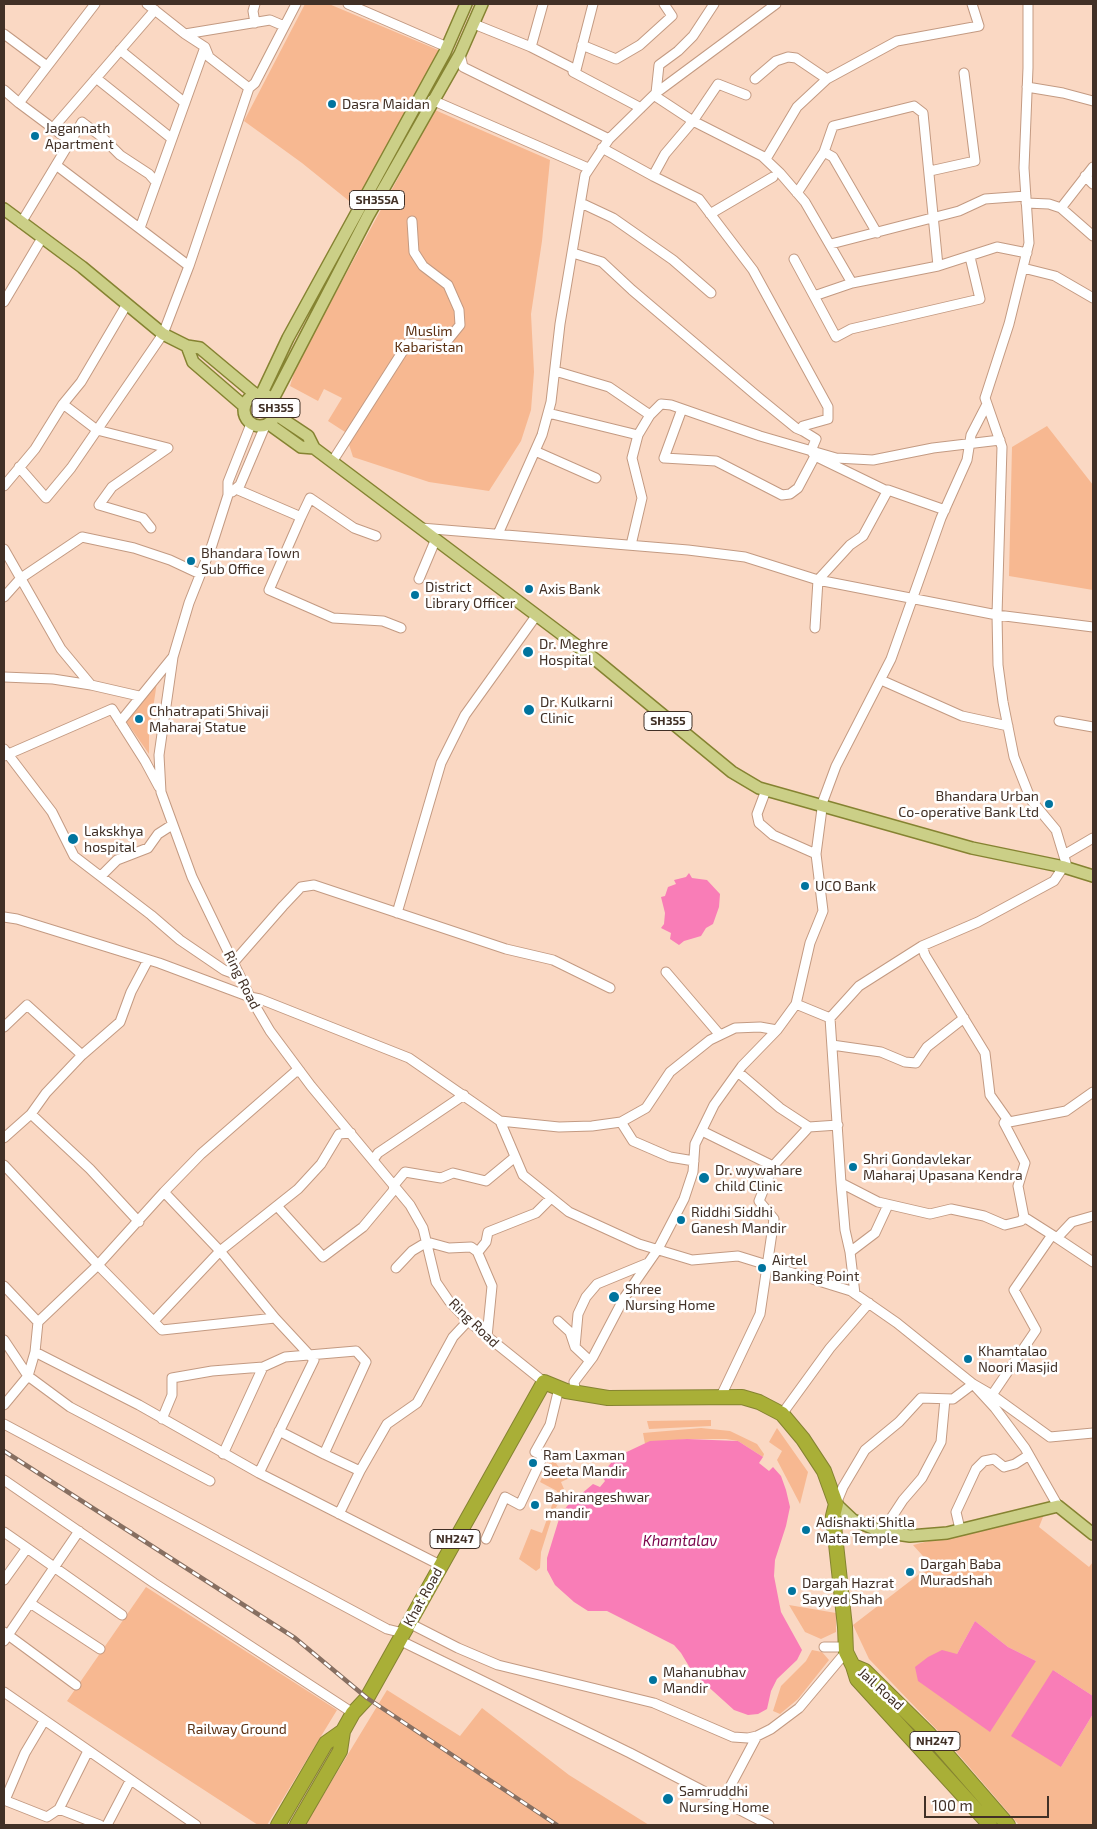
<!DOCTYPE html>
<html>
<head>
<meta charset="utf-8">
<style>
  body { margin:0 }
  #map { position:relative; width:1097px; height:1829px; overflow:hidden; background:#fad8c3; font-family:"Exo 2",sans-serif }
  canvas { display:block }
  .frame { position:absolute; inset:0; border:5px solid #413026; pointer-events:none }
  .scale { position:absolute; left:924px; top:1796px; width:125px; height:22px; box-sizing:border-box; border:2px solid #413026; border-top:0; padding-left:6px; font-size:15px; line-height:18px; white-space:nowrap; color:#413026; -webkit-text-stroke:4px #fff; paint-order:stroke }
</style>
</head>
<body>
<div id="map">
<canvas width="1097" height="1829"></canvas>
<div class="frame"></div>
<div class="scale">100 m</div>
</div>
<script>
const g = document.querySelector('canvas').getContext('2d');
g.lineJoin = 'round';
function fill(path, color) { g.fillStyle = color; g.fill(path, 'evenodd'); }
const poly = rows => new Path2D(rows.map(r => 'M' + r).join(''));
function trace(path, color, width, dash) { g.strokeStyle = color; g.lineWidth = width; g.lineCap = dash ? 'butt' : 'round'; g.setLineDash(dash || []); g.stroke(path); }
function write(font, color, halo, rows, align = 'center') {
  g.font = font + ' "Exo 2",sans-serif'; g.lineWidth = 5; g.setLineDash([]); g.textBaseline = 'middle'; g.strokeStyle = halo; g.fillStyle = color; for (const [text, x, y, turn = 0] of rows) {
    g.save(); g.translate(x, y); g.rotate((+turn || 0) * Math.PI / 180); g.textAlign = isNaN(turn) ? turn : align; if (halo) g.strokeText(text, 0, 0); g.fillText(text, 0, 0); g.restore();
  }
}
fill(poly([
  [305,4,329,4,443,52,354,205,302,163,244,121],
  [435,110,550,160,542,241,531,314,534,372,531,410,521,441,489,491,429,482,353,457,345,432,328,421,342,398,324,389,318,401,290,386,296,366],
  [1047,426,1093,485,1093,590,1009,576,1012,447],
  [157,682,149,735,149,754,126,721],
  [711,1420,711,1426,649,1429,647,1421],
  [701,1428,730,1431,757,1444,764,1454,763,1457,738,1441,726,1439,687,1439,645,1444,643,1433],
  [777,1428,808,1472,800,1504,777,1460,782,1451,769,1442],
  [550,1461,556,1463,561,1471,566,1468,568,1472,573,1470,576,1475,561,1482,564,1489,559,1493,562,1497,554,1511,541,1552,540,1568,536,1571,519,1559,531,1529,542,1533,557,1491,540,1482],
  [1045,1512,1039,1527,1089,1567,1093,1562,1093,1696,1053,1670,1061,1767,1093,1714,1093,1825,1019,1825,940,1733,869,1659,853,1625,931,1565,913,1545],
  [975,1621,1008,1647,1036,1661,957,1654],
  [146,1587,337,1710,267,1825,258,1825,67,1701],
  [789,1605,836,1613,836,1632,821,1639,805,1632],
  [812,1650,822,1652,829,1660,798,1699,780,1714,773,1711,781,1686,806,1661],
  [387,1690,460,1736,482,1708,569,1775,649,1825,305,1825]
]), '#f7b891');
fill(poly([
  [689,873,692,878,707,880,720,894,719,907,713,924,706,928,701,936,684,941,679,945,670,939,671,933,661,928,664,924,665,913,661,897,665,896,668,887,676,884,674,880,686,877],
  [687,1439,738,1441,763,1457,759,1463,769,1471,773,1467,781,1476,786,1490,790,1507,786,1526,775,1560,774,1576,781,1612,802,1650,797,1660,777,1679,771,1691,767,1709,758,1714,748,1715,734,1710,693,1673,681,1653,674,1645,607,1611,588,1611,574,1602,555,1585,547,1570,547,1558,559,1519,567,1506,593,1484,600,1487,605,1481,601,1475,616,1457,650,1441],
  [975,1621,1008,1647,1036,1661,990,1732,918,1681,915,1667,928,1657,942,1650,957,1654],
  [1053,1670,1093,1696,1093,1714,1061,1767,1011,1736]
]), '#f97db7');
const minor = poly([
  [147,4,185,34],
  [348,4,447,47],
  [714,4,693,36,678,51,659,65,656,93,776,4],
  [1028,4,1028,68,1024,168,1029,243,1009,324,985,398,1002,447,997,615,1093,627],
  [255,23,253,11,255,4],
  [474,24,531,47,576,70,593,4],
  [4,34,47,66],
  [582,45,616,59,640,45,672,16,664,4],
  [531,47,543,4],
  [120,50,185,103],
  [460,54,463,67,609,139],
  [576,70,573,72,641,108],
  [96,78,171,138],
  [755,79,776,61,788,57,796,58,827,79],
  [1027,87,1063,93,1093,101],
  [249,88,255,83,296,4],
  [4,90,19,103],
  [746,95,718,84,693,121,762,156,780,173,805,202,852,283,938,266,997,247,1027,253],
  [432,100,588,168],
  [53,128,155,10],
  [70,141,19,103,95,4],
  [602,148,653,176],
  [824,152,833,157,877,233],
  [766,159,797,107,827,79,897,41,979,26,972,4],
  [56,165,189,266],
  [930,171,975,161,964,73],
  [1085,176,1093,184],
  [797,193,824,152,833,126,914,106,923,113,938,266],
  [581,203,613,218,673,260,711,293],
  [1026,203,1049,204,1061,208,1093,236],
  [1061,208,1093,167],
  [710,214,773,177],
  [21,223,82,122,103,138,120,155,149,174,156,182],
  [140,228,205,47,185,34,270,20,284,26],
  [831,244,959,211,985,199,1026,196],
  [573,253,602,262,632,290,758,397,796,428,803,431],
  [794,259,814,296],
  [1023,268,1055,276,1093,298],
  [852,283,814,296,836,337,851,329,980,299,970,257],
  [4,302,42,238],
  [555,371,609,387,650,415],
  [63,404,97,430,168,448,112,487,99,505,143,518,151,528],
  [682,409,664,458,716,461,782,495,790,494,798,488,815,456],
  [548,413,638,435],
  [251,424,228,482,228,495,212,545,189,603,173,657,159,755,161,792,192,877,250,997,270,1031,311,1086,410,1205,423,1228,436,1282,449,1301,468,1321,544,1382],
  [535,451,596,478],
  [332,462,408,343,443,346,460,325,459,310,448,285,423,266,414,252,412,221],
  [19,467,46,498,71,468,163,334,189,266,249,88,209,57,205,47],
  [4,486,35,449,63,404,81,382,127,304],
  [236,489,301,517,269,590,333,618,383,621,401,628],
  [232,492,240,485,265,426],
  [301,517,310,498,354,528,376,536],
  [421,528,688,550,745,557,818,580,997,615,998,665,1003,702,1014,757,1031,800,1056,830,1066,863,1054,881,978,922,922,946,859,986,830,1018,796,1004],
  [498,534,542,435,551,402,560,324,585,175,609,139,656,93,655,96,693,121,665,154,653,176,699,199,753,270,828,407,828,419,803,426,803,431,816,439,811,451,815,456,885,490,888,490],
  [631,545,642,498,632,458,638,435,650,415,661,404,671,405,760,436,836,458,873,460,933,448,1000,440],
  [4,549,61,649,91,685,53,679,4,677],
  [419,579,435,541],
  [4,597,21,578,82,537,134,548,170,560,200,574],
  [815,628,818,580,850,545,863,536,888,490,945,510],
  [881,680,962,716,1008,726],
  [91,685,139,696],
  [1059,721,1093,727],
  [120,722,172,658],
  [4,749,52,812,74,856,151,915,180,940,224,970,240,976],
  [4,756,112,709,145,761,159,787],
  [766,790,757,814,759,823,773,835,816,854],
  [1064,855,1093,838],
  [101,876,117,860,148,848,158,834,172,825],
  [397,913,441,763,465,715,536,616],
  [4,917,17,919,159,963,250,997,260,999,409,1058,500,1121,523,1175,569,1212,639,1244,692,1260,738,1256,851,1291,897,1323,973,1384,992,1395,1050,1437,1093,1433],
  [922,946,925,955,985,1053,990,1095,1007,1119,1004,1123],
  [233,963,283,906,301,887,314,885,506,949,553,960,610,988],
  [666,972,720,1035],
  [830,1018,841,1183,878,1202,930,1214,951,1209,984,1216,1005,1225,1021,1221,1024,1217],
  [4,1027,27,1005,82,1055,120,1022,131,992,148,960],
  [832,1045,881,1052,905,1062,916,1063,927,1047,964,1018],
  [738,1072,780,1108,809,1127,838,1125],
  [1093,1092,1066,1111,1004,1123,1025,1163,1018,1186,1024,1217,1057,1238,1072,1222,1093,1216],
  [31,1114,90,1169,139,1222],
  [500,1121,559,1127,592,1126,621,1122,646,1108,670,1072,710,1040,735,1028,760,1027,777,1030],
  [621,1122,633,1141,670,1157,694,1161],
  [702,1131,773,1166,809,1127],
  [4,1138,31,1114,46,1093,82,1055],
  [373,1160,378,1153,464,1095],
  [4,1165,98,1265,38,1322,35,1352,28,1376,4,1405],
  [841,1183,845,1230,850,1252,875,1233,888,1205],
  [164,1192,220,1251,275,1318,162,1330,98,1265,164,1192],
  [164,1192,201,1154,295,1072,300,1071],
  [277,1206,323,1257,363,1227,393,1191,394,1185,405,1172,441,1178,453,1173,486,1181,515,1157],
  [1057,1238,1093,1262],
  [477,1251,492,1286,487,1337],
  [850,1252,855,1294],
  [396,1268,412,1251,427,1242,449,1248,471,1247,478,1252,486,1242,488,1232,536,1213,551,1198],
  [4,1286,38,1322],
  [154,1321,220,1251,298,1189,321,1164,339,1134,351,1133],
  [558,1321,570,1332,575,1347,578,1314,586,1297,597,1284,648,1263],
  [4,1340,28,1376,70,1407,210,1481],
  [575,1347,590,1361],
  [35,1352,139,1405,259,1473,440,1565],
  [576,1393,574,1382,593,1357,624,1298,658,1249,684,1199,693,1172,695,1144,714,1105,742,1066,777,1030,796,1004,810,943,823,911,816,854,823,801,836,766,891,659,941,518,967,460,971,435,987,404],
  [992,1395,1036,1330,1014,1290,1052,1235],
  [721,1396,760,1314,774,1219,759,1201,773,1166],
  [782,1414,830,1348,869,1303],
  [162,1419,172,1395,172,1378,212,1371,263,1367,285,1357,356,1351,366,1362,324,1454,360,1471,339,1514],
  [4,1424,387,1629,403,1633],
  [279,1431,324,1454],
  [223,1454,263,1367],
  [360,1471,387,1424,417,1403,453,1337,468,1321],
  [259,1473,314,1360,275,1318],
  [4,1480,154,1583,353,1713],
  [836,1504,843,1487,865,1450,899,1422,921,1398,953,1399,973,1384,995,1408,1025,1448,1058,1506],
  [960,1529,956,1512,976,1469,984,1461,994,1459,1004,1467,1015,1464,1029,1455],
  [4,1532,27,1548,4,1580],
  [882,1532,903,1500,922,1478,941,1442,945,1399],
  [486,1539,505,1497,520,1505,543,1456,535,1452,550,1425,559,1388],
  [27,1548,122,1615],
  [30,1603,100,1649],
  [409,1623,458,1648,498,1665,654,1703,733,1737,748,1738,757,1736,771,1729,799,1708,846,1652],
  [4,1632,76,1685],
  [399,1640,630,1753,769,1825],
  [4,1641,79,1531],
  [824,1647,846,1647],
  [4,1692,196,1825],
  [4,1800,47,1817,59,1809,100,1825],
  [5,1800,25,1753,44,1721],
  [722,1802,757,1736],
  [59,1809,88,1751],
  [107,1825,130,1781]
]);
const major = poly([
  [4,209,82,267,163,334,187,346,200,348,255,394],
  [187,346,193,362,244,406],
  [262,393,288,338,445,52,466,4],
  '244 410a16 16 0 1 1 32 0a16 16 0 1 1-32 0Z',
  [273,399,368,216,460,54,482,4],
  [275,414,308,436,314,448,596,660,732,772,759,788,972,848,1064,867,1093,876],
  [269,424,301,447,314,448],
  [836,1504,853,1520,882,1532,910,1536,947,1533,1058,1506,1093,1534]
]);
const highway = poly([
  [853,1666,865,1671,929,1734,1008,1825],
  [278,1825,326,1743,343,1731],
  [297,1825,340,1751,343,1731,353,1713,367,1698,544,1382,566,1391,608,1398,742,1397,759,1402,782,1414,803,1439,824,1471,836,1504,833,1516,845,1627,846,1652,853,1666,857,1679,990,1825]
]);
trace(minor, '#c39a82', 11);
trace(major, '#858331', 14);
trace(highway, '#858331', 16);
trace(minor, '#fff', 9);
trace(major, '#cbcf87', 11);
trace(highway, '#a9af37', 14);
const rail = poly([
  [4,1451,295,1638,367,1698,557,1825]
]);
trace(rail, '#876f61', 4.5);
trace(rail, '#fff', 2.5, [8]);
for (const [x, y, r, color] of [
  [332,104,5,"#00749e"],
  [35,136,5,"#00749e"],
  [191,561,5,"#00749e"],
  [529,589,5,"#00749e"],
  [415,595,5,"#00749e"],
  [528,652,6,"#00749e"],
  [529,710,6,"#00749e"],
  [139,719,5,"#00749e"],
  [1049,804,5,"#00749e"],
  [73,839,6,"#00749e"],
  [805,886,5,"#00749e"],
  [853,1167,5,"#00749e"],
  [704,1178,6,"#00749e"],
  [681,1220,5,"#00749e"],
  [762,1268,5,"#00749e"],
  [614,1297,6,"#00749e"],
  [968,1359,5,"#00749e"],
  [533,1463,5,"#00749e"],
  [535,1505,5,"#00749e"],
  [806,1530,5,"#00749e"],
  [910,1572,5,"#00749e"],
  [792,1591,5,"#00749e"],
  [653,1680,5,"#00749e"],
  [668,1799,6,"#00749e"]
]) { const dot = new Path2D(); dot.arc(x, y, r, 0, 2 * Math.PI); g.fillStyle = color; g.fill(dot); trace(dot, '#fff', 2); }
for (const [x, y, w] of [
  [377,200,55],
  [276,408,48],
  [668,721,48],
  [455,1539,50],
  [935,1741,50]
]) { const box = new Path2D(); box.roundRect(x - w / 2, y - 9.5, w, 19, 4); g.fillStyle = '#fff'; g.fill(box); trace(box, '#413026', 1); }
write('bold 12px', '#413026', null, [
  ["SH355A",377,200],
  ["SH355",276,408],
  ["SH355",668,721],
  ["NH247",455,1539],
  ["NH247",935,1741]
]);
write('14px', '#413026', '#fff', [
  ["Dasra Maidan",342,104],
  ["Jagannath",45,128],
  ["Apartment",45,144],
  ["Bhandara Town",201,553],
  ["Sub Office",201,569],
  ["District",425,587],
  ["Library Officer",425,603],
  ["Axis Bank",539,589],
  ["Dr. Meghre",539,644],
  ["Hospital",539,660],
  ["Dr. Kulkarni",540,702],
  ["Clinic",540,718],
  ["Chhatrapati Shivaji",149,711],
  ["Maharaj Statue",149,727],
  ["Bhandara Urban",1039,796,"right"],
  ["Co-operative Bank Ltd",1039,812,"right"],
  ["Lakskhya",84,831],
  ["hospital",84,847],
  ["UCO Bank",815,886],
  ["Shri Gondavlekar",863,1159],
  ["Maharaj Upasana Kendra",863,1175],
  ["Dr. wywahare",715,1170],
  ["child Clinic",715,1186],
  ["Riddhi Siddhi",691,1212],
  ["Ganesh Mandir",691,1228],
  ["Airtel",772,1260],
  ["Banking Point",772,1276],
  ["Shree",625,1289],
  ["Nursing Home",625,1305],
  ["Khamtalao",978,1351],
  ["Noori Masjid",978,1367],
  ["Ram Laxman",543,1455],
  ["Seeta Mandir",543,1471],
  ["Bahirangeshwar",545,1497],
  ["mandir",545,1513],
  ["Adishakti Shitla",816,1522],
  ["Mata Temple",816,1538],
  ["Dargah Baba",920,1564],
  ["Muradshah",920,1580],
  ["Dargah Hazrat",802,1583],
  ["Sayyed Shah",802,1599],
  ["Mahanubhav",663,1672],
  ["Mandir",663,1688],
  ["Samruddhi",679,1791],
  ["Nursing Home",679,1807]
], 'left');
write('14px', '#5c3011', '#fff', [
  ["Muslim",429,331],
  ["Kabaristan",429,347],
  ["Railway Ground",237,1729]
]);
write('14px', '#413026', '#fff', [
  ["Ring Road",242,980,63],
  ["Ring Road",474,1323,44],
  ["Khat Road",423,1597,-61],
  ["Jail Road",881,1689,42]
]);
write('italic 15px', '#7b064b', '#fff', [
  ["Khamtalav",680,1541]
]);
</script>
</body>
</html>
